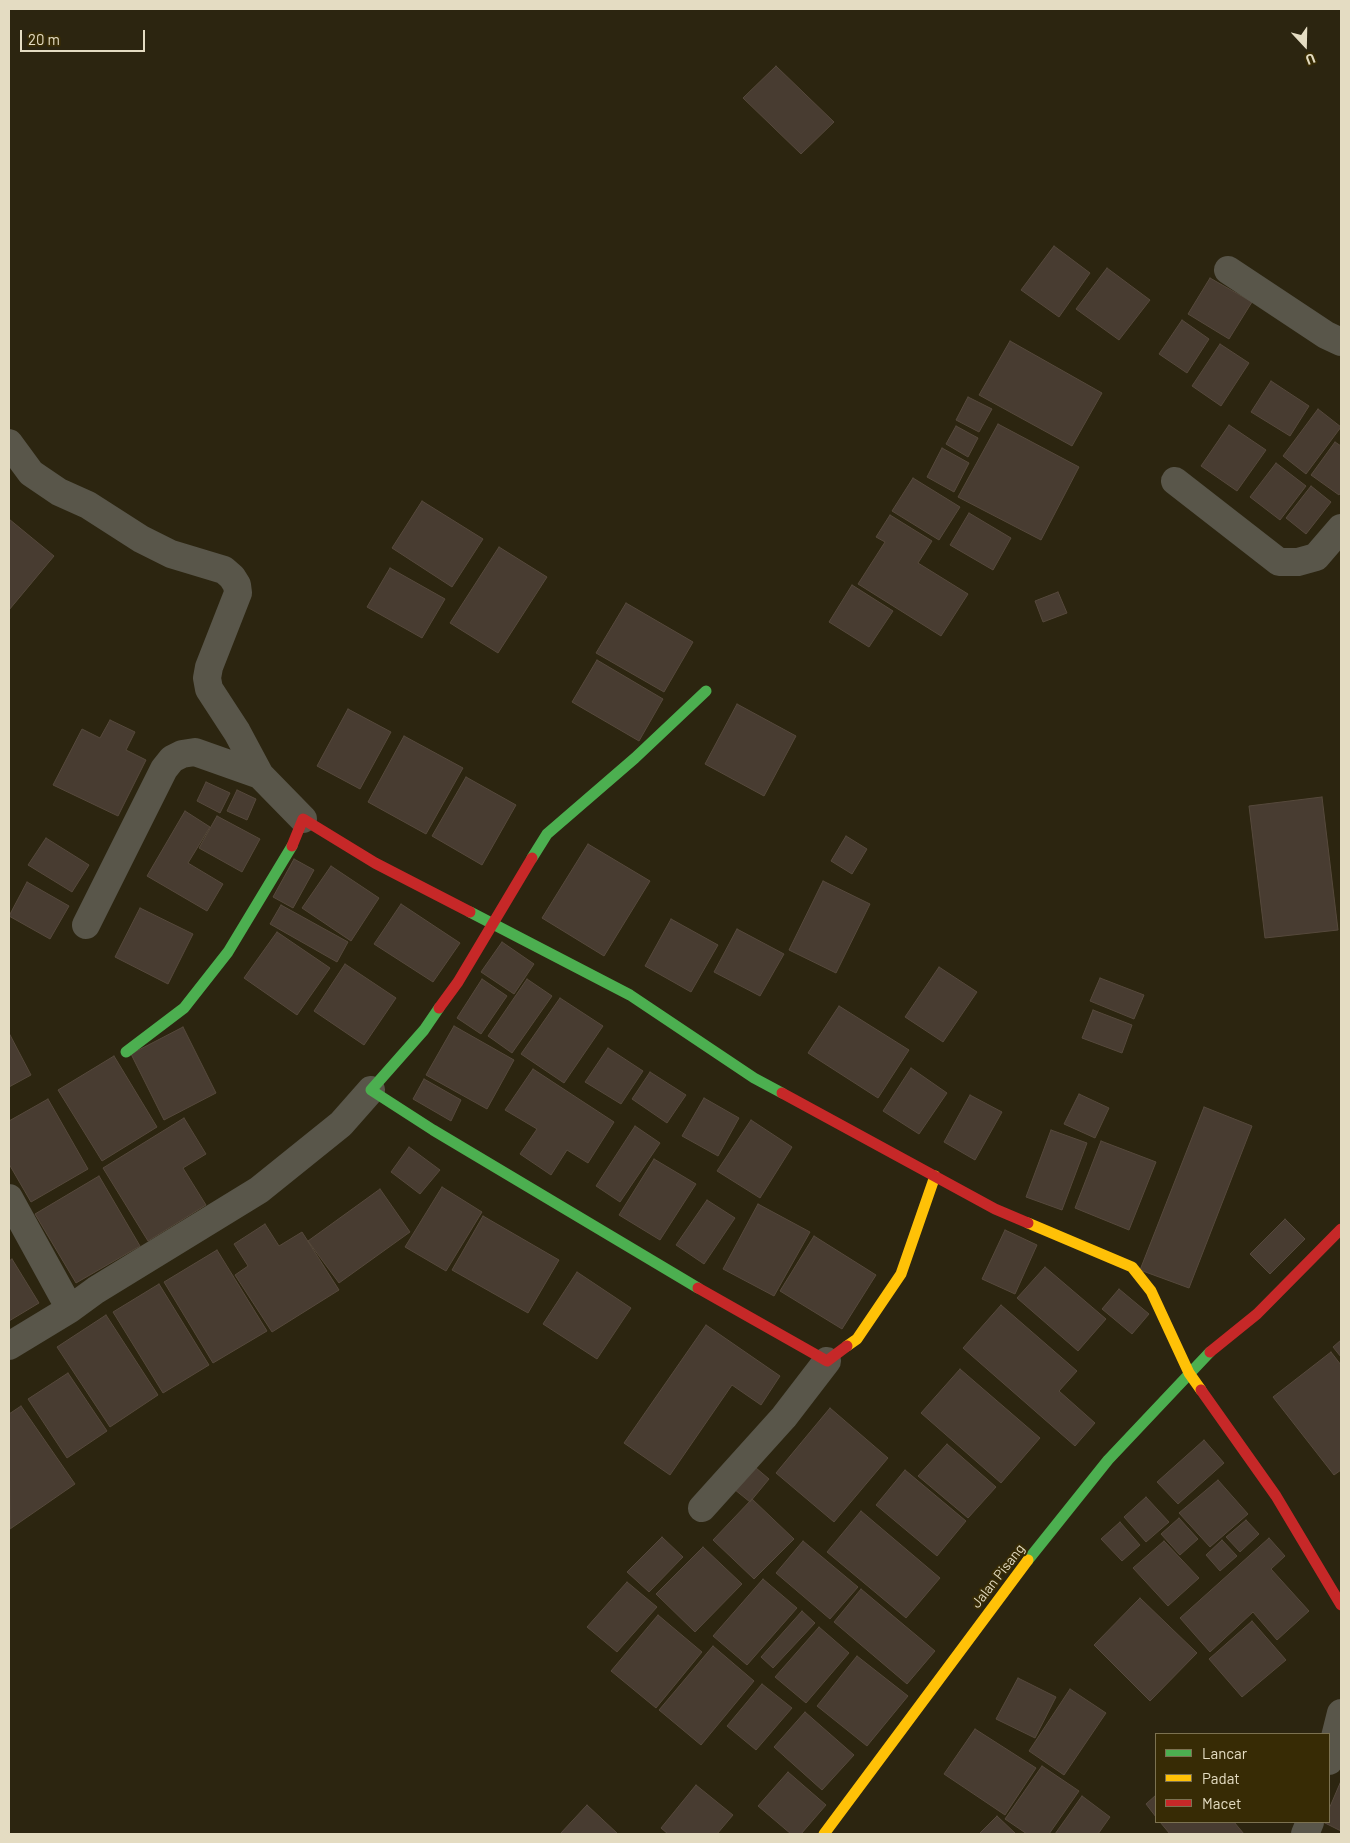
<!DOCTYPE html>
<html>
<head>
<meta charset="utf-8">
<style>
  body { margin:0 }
  #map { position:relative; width:1350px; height:1843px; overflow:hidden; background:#2c2510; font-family:Barlow,sans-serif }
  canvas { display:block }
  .frame { position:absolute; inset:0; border:10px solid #e4dcc2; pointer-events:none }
  .legend { position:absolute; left:1155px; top:1733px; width:175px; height:90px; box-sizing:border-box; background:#372b05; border:1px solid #7c7251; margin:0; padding:6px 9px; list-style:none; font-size:15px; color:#e4dcc2 }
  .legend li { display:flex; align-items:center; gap:10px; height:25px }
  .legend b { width:25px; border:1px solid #7c7251 }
  .north { position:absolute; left:1280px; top:20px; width:50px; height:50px; -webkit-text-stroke:4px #372b05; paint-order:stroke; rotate:159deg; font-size:14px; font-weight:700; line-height:20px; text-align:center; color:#e4dcc2 }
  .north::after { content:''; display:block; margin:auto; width:18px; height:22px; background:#e4dcc2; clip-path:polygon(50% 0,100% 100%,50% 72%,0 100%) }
  .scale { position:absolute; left:20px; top:30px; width:125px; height:22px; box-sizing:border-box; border:2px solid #e4dcc2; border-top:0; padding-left:6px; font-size:15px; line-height:18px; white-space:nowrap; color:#e4dcc2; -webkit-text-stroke:4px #372b05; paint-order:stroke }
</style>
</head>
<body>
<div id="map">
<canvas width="1350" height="1843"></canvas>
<div class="frame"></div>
<ul class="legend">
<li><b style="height:6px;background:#4caf50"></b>Lancar</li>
<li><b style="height:6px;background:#ffc107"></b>Padat</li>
<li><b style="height:6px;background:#c62828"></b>Macet</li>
</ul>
<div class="north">U</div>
<div class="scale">20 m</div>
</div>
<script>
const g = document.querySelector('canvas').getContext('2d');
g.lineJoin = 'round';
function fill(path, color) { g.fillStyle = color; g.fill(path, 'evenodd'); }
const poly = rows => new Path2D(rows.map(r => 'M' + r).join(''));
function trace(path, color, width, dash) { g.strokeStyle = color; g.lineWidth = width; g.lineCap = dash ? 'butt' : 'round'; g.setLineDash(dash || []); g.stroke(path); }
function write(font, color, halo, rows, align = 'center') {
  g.font = font + ' Barlow,sans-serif'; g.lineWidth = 4; g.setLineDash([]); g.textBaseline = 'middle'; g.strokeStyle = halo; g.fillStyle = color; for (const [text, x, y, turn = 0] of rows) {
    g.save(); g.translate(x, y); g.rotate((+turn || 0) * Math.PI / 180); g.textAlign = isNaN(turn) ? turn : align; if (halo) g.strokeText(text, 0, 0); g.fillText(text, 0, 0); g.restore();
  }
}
const building = poly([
  [776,66,834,122,801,154,743,98,776,66],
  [1054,246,1090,273,1059,317,1021,290,1054,246],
  [1107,268,1150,300,1119,340,1076,309,1107,268],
  [1210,278,1252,302,1229,339,1188,314,1210,278],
  [1182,320,1209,339,1187,373,1159,354,1182,320],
  [1010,341,1102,393,1072,446,979,395,1010,341],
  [1220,344,1249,363,1221,406,1192,386,1220,344],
  [1271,381,1309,406,1290,436,1251,412,1271,381],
  [968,397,992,409,979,432,956,420,968,397],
  [1318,409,1341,427,1306,474,1283,456,1318,409],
  [998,424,1079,467,1041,540,958,497,998,424],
  [1229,425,1266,450,1237,491,1201,466,1229,425],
  [956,426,978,438,968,457,946,444,956,426],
  [1335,442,1341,446,1341,492,1339,495,1311,475,1335,442],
  [942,448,969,463,954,492,927,477,942,448],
  [1276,463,1306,486,1280,520,1250,497,1276,463],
  [913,478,960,507,939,540,892,511,913,478],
  [1311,486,1331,502,1306,534,1286,518,1311,486],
  [422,501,483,539,452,587,392,548,422,501],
  [969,513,1011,538,993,570,950,545,969,513],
  [890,515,932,541,918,563,968,594,941,636,858,584,885,542,876,537,890,515],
  [9,519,54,556,9,610,9,519],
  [499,547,547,577,498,653,450,623,499,547],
  [390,568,445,599,422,638,367,607,390,568],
  [852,585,893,611,869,647,829,622,852,585],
  [1058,592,1067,613,1043,622,1035,601,1058,592],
  [626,603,693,642,664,692,596,653,626,603],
  [597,660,663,699,639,741,572,702,597,660],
  [737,704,796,736,764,796,705,764,737,704],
  [348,709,391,732,360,789,317,766,348,709],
  [110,720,135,732,126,750,146,760,118,816,53,785,82,729,100,738,110,720],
  [404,736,463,768,426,834,368,802,404,736],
  [466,777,516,805,482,865,432,836,466,777],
  [206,782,230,793,220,813,197,801,206,782],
  [237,790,256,799,247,820,227,811,237,790],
  [1322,797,1338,930,1265,938,1249,806,1322,797],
  [185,811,210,827,188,863,223,884,207,911,147,876,185,811],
  [217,816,260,839,242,872,199,848,217,816],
  [846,836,867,849,852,874,831,861,846,836],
  [46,838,89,865,72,892,28,865,46,838],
  [588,844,650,881,604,956,542,918,588,844],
  [294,859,314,870,293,908,273,897,294,859],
  [331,866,379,898,351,941,302,908,331,866],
  [823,881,870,904,836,973,789,950,823,881],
  [27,882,69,906,50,939,9,916,27,882],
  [401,904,460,943,433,982,374,944,401,904],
  [281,905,348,942,337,962,270,924,281,905],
  [140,908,193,934,168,984,115,957,140,908],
  [671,919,718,945,691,992,645,966,671,919],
  [737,929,784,954,760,996,714,972,737,929],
  [277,932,330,968,297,1015,244,978,277,932],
  [502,942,534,964,514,994,481,972,502,942],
  [345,964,396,998,364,1045,314,1011,345,964],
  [939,967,977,992,943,1042,905,1017,939,967],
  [1100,978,1144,995,1134,1019,1090,1001,1100,978],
  [482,979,507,996,481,1034,457,1018,482,979],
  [527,979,552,996,512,1053,488,1036,527,979],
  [560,998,603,1026,564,1083,521,1054,560,998],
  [839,1006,909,1050,878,1098,808,1053,839,1006],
  [1093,1010,1132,1025,1122,1053,1082,1038,1093,1010],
  [454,1026,514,1060,487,1109,426,1075,454,1026],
  [183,1027,216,1093,164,1120,131,1054,183,1027],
  [9,1033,31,1075,9,1087,9,1033],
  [608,1048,643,1071,621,1104,585,1082,608,1048],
  [114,1056,157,1127,102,1161,58,1090,114,1056],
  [911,1068,947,1093,919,1134,883,1111,911,1068],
  [533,1069,614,1122,588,1163,567,1150,551,1175,520,1154,537,1129,505,1110,533,1069],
  [650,1072,686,1095,667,1123,632,1099,650,1072],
  [424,1079,461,1100,451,1121,413,1099,424,1079],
  [1079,1094,1109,1108,1095,1138,1064,1124,1079,1094],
  [970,1095,1002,1112,975,1160,944,1142,970,1095],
  [704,1098,739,1118,718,1156,682,1136,704,1098],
  [48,1099,88,1169,31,1202,9,1164,9,1121,48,1099],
  [1204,1107,1252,1126,1189,1288,1140,1270,1204,1107],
  [184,1118,206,1154,183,1168,206,1205,148,1241,103,1168,184,1118],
  [751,1120,792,1147,760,1198,717,1171,751,1120],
  [635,1126,660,1143,620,1202,596,1186,635,1126],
  [1051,1130,1087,1143,1062,1210,1026,1197,1051,1130],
  [1101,1141,1156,1162,1129,1230,1075,1208,1101,1141],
  [409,1147,440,1170,420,1194,391,1172,409,1147],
  [654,1159,696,1184,660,1240,619,1215,654,1159],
  [99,1176,140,1246,76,1283,35,1214,99,1176],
  [442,1187,482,1212,446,1271,405,1247,442,1187],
  [380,1189,410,1232,339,1283,308,1241,380,1189],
  [707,1200,735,1218,704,1264,676,1245,707,1200],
  [758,1204,810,1232,774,1296,723,1269,758,1204],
  [483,1216,559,1260,528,1313,452,1270,483,1216],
  [1285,1219,1305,1239,1270,1274,1250,1254,1285,1219],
  [265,1224,279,1246,302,1232,339,1290,272,1332,235,1275,248,1266,234,1244,265,1224],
  [1005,1230,1037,1245,1015,1294,982,1279,1005,1230],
  [814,1236,876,1275,842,1329,780,1291,814,1236],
  [217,1250,267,1331,213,1363,164,1282,217,1250],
  [12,1259,39,1303,9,1321,9,1261,12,1259],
  [1045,1267,1106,1319,1078,1351,1017,1298,1045,1267],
  [577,1272,631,1308,597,1359,543,1324,577,1272],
  [159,1284,209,1365,163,1393,113,1312,159,1284],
  [1119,1289,1149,1314,1132,1334,1102,1309,1119,1289],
  [1001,1305,1077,1371,1059,1391,1095,1423,1075,1446,963,1348,1001,1305],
  [106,1315,158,1395,110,1427,57,1347,106,1315],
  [706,1325,780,1376,761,1405,732,1385,670,1475,624,1443,706,1325],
  [1341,1340,1341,1357,1333,1347,1341,1340],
  [1331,1352,1341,1365,1341,1470,1334,1475,1273,1397,1331,1352],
  [960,1369,1040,1438,1001,1483,921,1413,960,1369],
  [68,1373,107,1431,67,1458,28,1399,68,1373],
  [21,1406,75,1484,10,1529,9,1414,21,1406],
  [830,1408,888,1458,834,1522,776,1473,830,1408],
  [1204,1440,1224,1463,1178,1504,1157,1482,1204,1440],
  [947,1444,996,1487,968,1518,918,1476,947,1444],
  [749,1462,769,1479,750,1502,729,1485,749,1462],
  [905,1470,966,1521,937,1556,876,1505,905,1470],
  [1218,1480,1248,1514,1210,1547,1179,1513,1218,1480],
  [1146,1497,1169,1522,1146,1542,1124,1517,1146,1497],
  [752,1499,794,1539,754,1579,713,1540,752,1499],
  [861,1511,940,1578,906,1618,827,1552,861,1511],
  [1179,1518,1198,1539,1180,1555,1161,1534,1179,1518],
  [1246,1520,1259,1534,1240,1552,1226,1537,1246,1520],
  [1120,1522,1140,1545,1122,1561,1101,1539,1120,1522],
  [662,1537,683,1557,649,1592,627,1572,662,1537],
  [1269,1538,1285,1556,1271,1569,1309,1611,1277,1640,1253,1612,1210,1652,1180,1618,1269,1538],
  [1222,1540,1237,1556,1220,1571,1206,1555,1222,1540],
  [803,1541,858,1587,830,1619,776,1573,803,1541],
  [1164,1541,1199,1578,1168,1606,1133,1568,1164,1541],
  [703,1547,742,1584,695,1632,656,1594,703,1547],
  [763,1579,797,1608,747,1665,713,1636,763,1579],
  [627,1582,657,1607,617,1652,587,1627,627,1582],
  [861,1589,935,1651,907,1684,834,1622,861,1589],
  [1140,1598,1197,1653,1150,1701,1094,1645,1140,1598],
  [802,1611,815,1623,773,1668,761,1657,802,1611],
  [658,1615,702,1652,656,1708,611,1671,658,1615],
  [1252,1621,1286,1660,1242,1697,1209,1659,1252,1621],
  [819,1627,849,1653,806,1703,775,1677,819,1627],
  [713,1646,754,1681,701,1745,659,1710,713,1646],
  [857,1656,908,1696,867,1746,817,1706,857,1656],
  [1018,1678,1056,1697,1035,1738,996,1719,1018,1678],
  [762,1684,792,1708,756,1750,727,1726,762,1684],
  [1070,1689,1106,1713,1064,1775,1029,1751,1070,1689],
  [805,1712,854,1755,822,1790,774,1747,805,1712],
  [975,1729,1036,1768,1005,1815,944,1774,975,1729],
  [1042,1766,1079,1791,1049,1834,1027,1834,1005,1819,1042,1766],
  [788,1772,826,1805,801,1834,791,1834,758,1806,788,1772],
  [1341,1781,1341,1831,1323,1822,1329,1822,1329,1809,1341,1781],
  [696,1785,733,1815,717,1834,668,1834,661,1828,696,1785],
  [1156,1795,1156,1817,1146,1804,1156,1795],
  [1082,1796,1110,1817,1098,1834,1055,1834,1082,1796],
  [587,1805,618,1834,560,1834,587,1805],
  [997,1816,1016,1834,979,1834,997,1816],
  [1160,1822,1234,1822,1244,1834,1170,1834,1160,1822]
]);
fill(building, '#483c31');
trace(building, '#56493c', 1);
trace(poly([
  [1228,270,1326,335,1341,342],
  [9,443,31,473,59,492,88,505,141,539,171,554,224,570,232,577,237,585,238,593,209,667,207,678,209,689,237,732,260,775,303,819],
  [1175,481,1279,562,1298,562,1316,557,1341,528],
  [86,925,164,769,172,759,182,754,195,752,260,775],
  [9,1198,70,1309,96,1290,259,1190,341,1124,371,1090],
  [9,1346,70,1309],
  [702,1508,784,1417,827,1361],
  [1329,1761,1341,1713],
  [1305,1834,1310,1822]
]), '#59564a', 28);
trace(poly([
  [532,858,547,834,635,758,706,691],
  [470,912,630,995,754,1078,782,1093],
  [439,1008,424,1030,371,1090,433,1130,698,1288],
  [126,1052,184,1008,228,952,292,846],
  [1028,1560,1108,1460,1210,1352]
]), '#4caf50', 11);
trace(poly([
  [1028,1223,1132,1267,1151,1291,1189,1373,1201,1390],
  [847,1346,857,1339,901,1274,935,1176],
  [824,1834,1028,1560]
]), '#ffc107', 11);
trace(poly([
  [292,846,303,819,375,863,470,912],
  [439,1008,458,982,532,858],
  [782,1093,995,1209,1028,1223],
  [698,1288,827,1361,847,1346],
  [1210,1352,1257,1314,1341,1229],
  [1201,1390,1276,1496,1341,1605]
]), '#c62828', 11);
write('14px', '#e4dcc2', '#372b05', [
  ["Jalan Pisang",998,1576,-52]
]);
</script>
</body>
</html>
